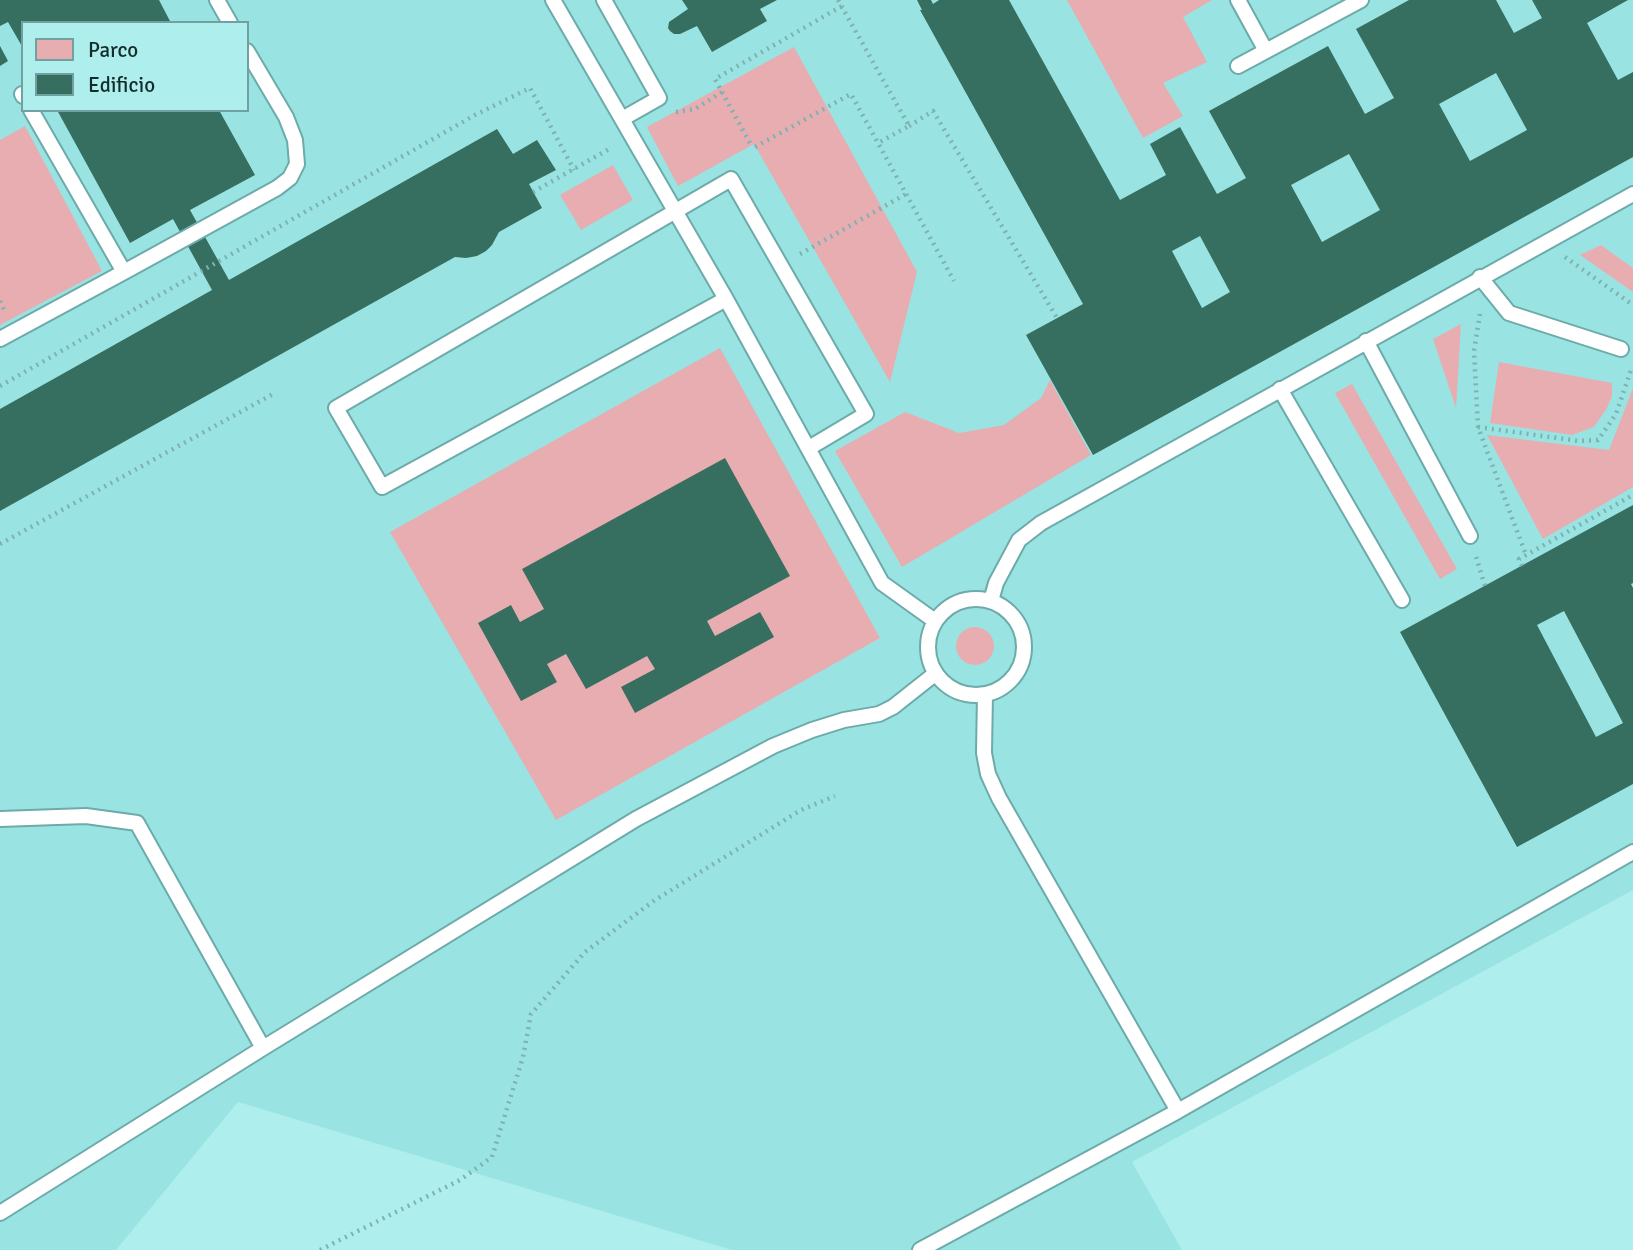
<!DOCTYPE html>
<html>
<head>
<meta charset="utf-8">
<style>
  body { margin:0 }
  #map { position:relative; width:1633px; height:1250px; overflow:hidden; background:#aeefed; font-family:Signika,sans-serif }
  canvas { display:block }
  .legend { position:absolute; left:21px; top:21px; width:228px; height:91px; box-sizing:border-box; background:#aeefed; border:2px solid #70a1a0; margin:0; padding:9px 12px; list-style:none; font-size:21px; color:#132d2d }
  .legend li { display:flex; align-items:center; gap:14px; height:35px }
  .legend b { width:35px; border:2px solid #70a1a0 }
</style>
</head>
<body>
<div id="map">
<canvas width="1633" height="1250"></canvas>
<ul class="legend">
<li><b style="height:19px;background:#e7adb1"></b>Parco</li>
<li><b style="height:19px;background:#366e5f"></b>Edificio</li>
</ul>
</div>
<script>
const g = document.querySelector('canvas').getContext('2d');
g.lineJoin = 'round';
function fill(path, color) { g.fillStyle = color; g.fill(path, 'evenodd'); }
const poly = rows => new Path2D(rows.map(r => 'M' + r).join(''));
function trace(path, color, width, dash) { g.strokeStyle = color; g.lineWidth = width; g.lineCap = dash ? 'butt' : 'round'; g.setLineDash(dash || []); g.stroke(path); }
fill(poly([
  [0,0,1633,0,1633,890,1132,1162,1182,1250,732,1250,238,1102,116,1250,0,1250],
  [23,23,247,23,247,110,23,110]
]), '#99e4e2');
fill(poly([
  [1067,0,1212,0,1183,17,1207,62,1163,83,1183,116,1143,138],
  [794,47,917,272,890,382,754,144,678,186,647,127],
  [25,126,102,271,0,325,0,140],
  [613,165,633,200,581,230,560,195],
  [1601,245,1633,268,1633,292,1580,255],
  [1461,324,1456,408,1433,339],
  [720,348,880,638,556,820,390,532],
  [1499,362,1612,383,1612,396,1607,408,1594,427,1572,435,1490,423],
  [1050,380,1091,455,902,567,835,451,905,412,959,433,1004,425,1041,398],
  [1352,384,1457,569,1440,579,1335,393],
  [1633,388,1633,487,1543,539,1487,435,1609,450],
  '956 646a19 19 0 1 1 38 0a19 19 0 1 1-38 0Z'
]), '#e7adb1');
fill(poly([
  [0,0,159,0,171,23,23,23,23,48,8,22,0,26],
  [682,0,777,0,760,9,767,21,712,52,697,26,680,34,674,34,670,31,668,28,669,22,688,9],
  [917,0,931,0,933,4,939,0,1009,0,1120,200,1166,175,1150,144,1180,127,1217,194,1246,178,1209,111,1328,46,1365,114,1394,98,1356,29,1409,0,1496,0,1514,33,1542,18,1532,0,1628,0,1587,23,1618,80,1633,72,1633,157,1093,455,1026,335,1083,304,920,10,922,10],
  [1496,73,1527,130,1470,161,1439,104],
  [1349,154,1380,210,1322,242,1291,185],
  [1200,236,1230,292,1202,308,1172,251],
  [0,46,8,61,0,66],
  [57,110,219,110,255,175,190,210,229,280,497,129,513,154,537,140,556,170,529,184,542,208,499,232,492,245,486,251,477,256,466,258,455,257,0,511,0,409,212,290,173,219,130,243],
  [725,458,790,576,707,621,715,636,760,612,774,637,635,713,621,687,655,669,647,656,586,689,566,654,547,664,557,682,521,701,478,623,511,605,520,622,544,609,522,569],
  [1633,505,1633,583,1631,584,1633,588,1633,784,1517,847,1400,632],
  [1564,611,1623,723,1596,737,1537,625]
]), '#366e5f');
const lane = poly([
  [217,0,230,23],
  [553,0,726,299,882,583,935,621],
  [604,0,659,98,622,119],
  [1238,0,1266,51],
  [1238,66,1361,0],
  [22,94,23,96],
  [31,110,124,272,277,188,290,178,297,164,295,140,286,117,247,51],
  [1480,277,1509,313,1621,349],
  [726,299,382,487,336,408,731,179,866,414,809,448],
  [0,339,124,272],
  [1366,341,1470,536],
  [1280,389,1402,600],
  '928 647a48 48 0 1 1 96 0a48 48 0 1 1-96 0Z',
  [991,601,996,583,1019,540,1041,523,1633,194],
  [985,694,984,753,988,774,999,798,1178,1111],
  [0,819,86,816,137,823,263,1048],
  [0,1213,263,1048,636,819,773,746,812,730,844,720,879,714,893,707,936,673],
  [920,1250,1178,1111,1633,852]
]);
trace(lane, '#6caba9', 18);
trace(poly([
  [838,0,909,126,878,143],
  [722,92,751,145],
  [676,112,695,109,722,92,715,79,842,6],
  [909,126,933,111,1057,318],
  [755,147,851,94,954,281],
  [533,192,611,148],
  [800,254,906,194],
  [1565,257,1633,305],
  [0,301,5,312],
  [1480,314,1474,351,1478,427,1526,555],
  [0,386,475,115,530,88,574,170],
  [1478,427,1579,441,1598,440,1616,414,1632,367],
  [0,544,275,393],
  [1476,557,1485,586],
  [1522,566,1519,559,1633,495],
  [320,1250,460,1180,492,1157,523,1057,531,1014,585,952,655,900,801,810,835,796]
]), '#7db2b1', 4.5, [2, 5]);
trace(lane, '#fff', 14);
</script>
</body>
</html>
